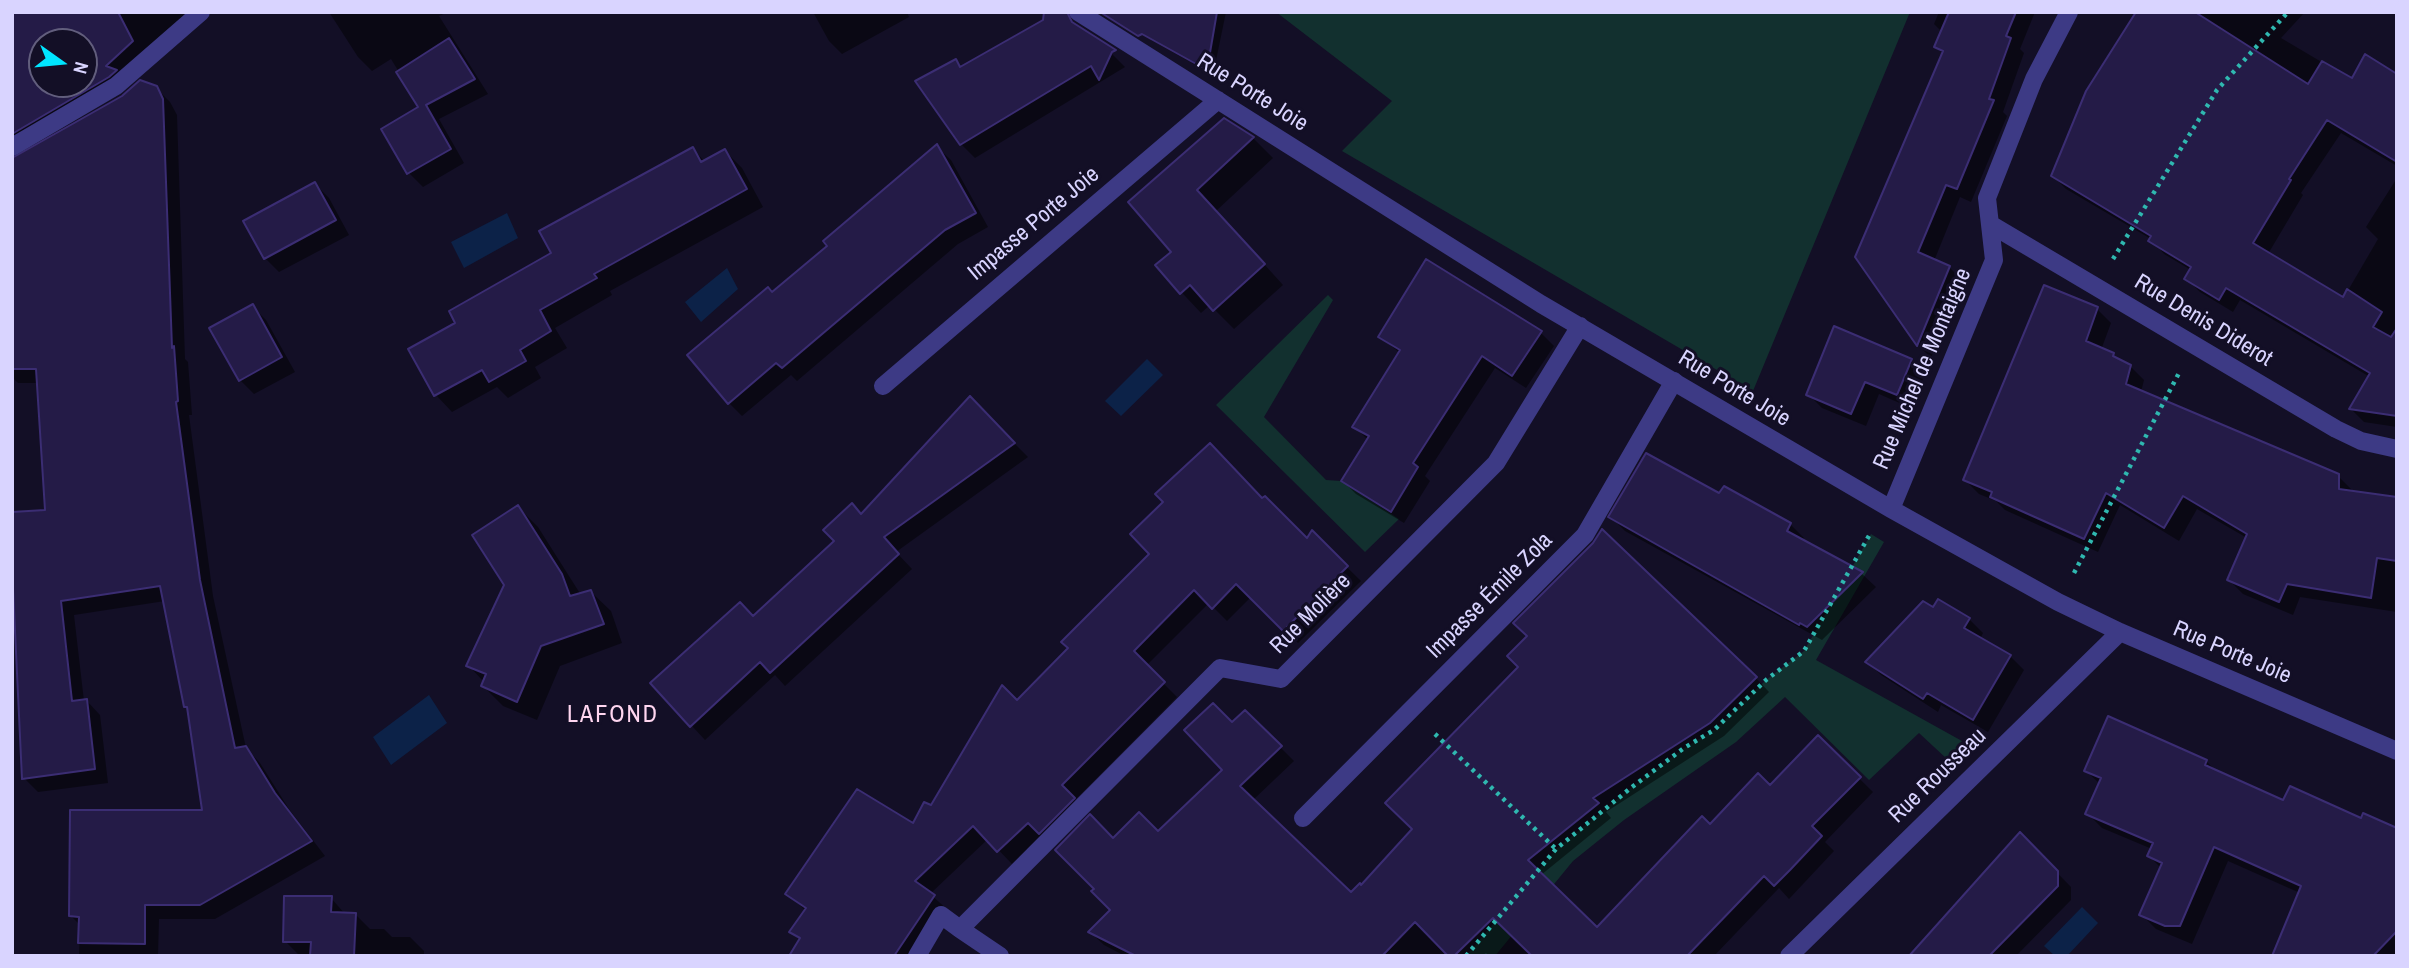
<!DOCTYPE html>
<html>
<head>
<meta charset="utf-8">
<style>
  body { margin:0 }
  #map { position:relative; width:2409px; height:968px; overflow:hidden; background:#130f26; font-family:"Archivo Narrow",sans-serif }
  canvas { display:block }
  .frame { position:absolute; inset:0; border:14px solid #d9d4ff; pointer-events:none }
  .north { position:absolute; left:28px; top:28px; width:70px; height:70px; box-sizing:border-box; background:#130f26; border:2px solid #625e7d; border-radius:50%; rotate:105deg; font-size:19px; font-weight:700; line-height:28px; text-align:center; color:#d9d4ff }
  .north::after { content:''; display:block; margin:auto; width:24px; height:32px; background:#00e5ff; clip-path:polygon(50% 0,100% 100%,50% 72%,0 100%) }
</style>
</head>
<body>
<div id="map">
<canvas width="2409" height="968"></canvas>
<div class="frame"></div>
<div class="north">N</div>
</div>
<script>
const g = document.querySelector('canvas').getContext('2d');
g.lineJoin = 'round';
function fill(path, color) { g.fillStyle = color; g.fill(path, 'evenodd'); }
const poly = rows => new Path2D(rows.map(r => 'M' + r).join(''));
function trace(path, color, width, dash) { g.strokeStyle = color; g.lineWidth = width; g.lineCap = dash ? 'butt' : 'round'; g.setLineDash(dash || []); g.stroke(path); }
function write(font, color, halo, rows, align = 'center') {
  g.font = font + ' "Archivo Narrow",sans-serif'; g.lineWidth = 6; g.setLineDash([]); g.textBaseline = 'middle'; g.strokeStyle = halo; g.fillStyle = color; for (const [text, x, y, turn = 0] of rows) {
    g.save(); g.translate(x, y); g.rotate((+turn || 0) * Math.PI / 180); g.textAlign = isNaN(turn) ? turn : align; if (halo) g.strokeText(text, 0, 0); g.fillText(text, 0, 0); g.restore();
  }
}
fill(poly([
  [1276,12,1910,12,1753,391,1342,151,1392,101],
  [1328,295,1333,300,1264,417,1326,480,1341,481,1399,519,1365,552,1216,405],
  [1871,534,1884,542,1816,660,1962,741,1954,752,1947,759,1919,733,1869,780,1785,697,1736,742,1624,820,1573,861,1495,956,1466,956,1556,849,1632,787,1684,748,1714,730,1766,680,1804,651]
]), '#12302f');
fill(poly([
  [507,213,518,238,464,268,451,242],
  [727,268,738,289,701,322,685,302],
  [1147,359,1163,375,1121,416,1105,401],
  [429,695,447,723,391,765,373,737],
  [2082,907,2098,923,2067,956,2055,956,2044,946]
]), '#0c2248');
fill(poly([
  [15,12,187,12,152,50,20,151,15,161,156,88,170,102,177,115,185,359,188,362,192,415,189,415,213,596,246,748,260,763,289,809,325,856,215,919,159,919,158,956,79,956,80,925,71,916,204,812,189,710,185,706,165,601,74,615,84,701,86,700,100,715,108,783,38,792,24,778,47,511,39,383,18,383,12,377,12,16],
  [42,42,84,42,84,84,42,84],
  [329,12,448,12,439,16,488,94,439,119,464,163,423,187,409,173,421,108,391,59,372,71,358,57],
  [813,12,907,12,909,17,842,54,829,41],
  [1167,12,1226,12,1213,75,1151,40,1145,34],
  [1939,12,2035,12,2020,49,2024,53,2003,112,2007,116,1971,202,1960,197,1934,261,1949,267,1963,281,1931,358,1918,345,1857,257,1943,54,1936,47,1942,32,1934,24],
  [2138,12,2305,12,2281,38,2352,80,2397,76,2397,166,2341,133,2301,193,2303,195,2268,254,2343,299,2378,239,2366,227,2397,178,2397,427,2364,422,2351,409,2370,377,2240,300,2233,312,2200,292,2186,278,2191,270,2164,254,2151,239,2066,189,2053,176],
  [1053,17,1112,54,1125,67,975,158,961,144,955,61,962,68],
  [1224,120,1253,138,1273,158,1216,211,1283,285,1234,329,1210,305,1201,313,1157,266,1174,252,1130,203],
  [937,147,951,160,988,227,958,244,797,381,791,375,742,416,729,403,830,247],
  [693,149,705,162,725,151,742,168,763,207,610,291,612,295,555,328,567,348,535,367,541,378,508,398,497,387,452,412,436,395,458,323],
  [315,184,329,198,349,235,279,272,265,258],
  [252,306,266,320,295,372,254,394,240,380],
  [2097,309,2111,323,2101,350,2130,366,2144,380,2141,392,2338,476,2352,490,2352,493,2397,501,2397,612,2300,597,2293,615,2243,594,2229,580,2247,538,2197,509,2179,541,2120,505,2098,552,2005,510,1996,501,1979,494,1965,480],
  [1541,333,1554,346,1526,388,1495,368,1425,476,1430,481,1404,523,1356,494,1343,481,1368,440,1355,427,1400,353,1380,337],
  [1911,360,1925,374,1911,408,1879,394,1866,426,1822,408,1808,394],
  [970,399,1028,457,896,552,912,569,785,686,775,675,705,740,653,684,754,618,862,516],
  [1720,495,1790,524,1804,538,1802,541,1862,574,1876,587,1822,640,1625,531,1611,517],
  [1263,500,1307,540,1312,533,1361,581,1298,643,1251,597,1227,621,1209,603,1146,666,1177,697,1075,800,1087,813,1043,836,1012,864,988,839,930,894,948,910,917,956,791,956,800,940,792,932,806,911,788,894,913,825,931,808,1017,702],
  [518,507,538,527,581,595,591,592,611,611,622,643,560,666,537,720,503,706,483,686,484,682,468,665,506,585],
  [1969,619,1983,633,1980,639,2010,656,2024,670,1988,732,1941,705,1938,712,1881,675,1868,662],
  [1756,678,1769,692,1724,736,1606,812,1611,818,1541,875,1597,929,1710,826,1770,787,1818,738,1873,792,1825,842,1834,851,1789,899,1779,888,1714,956,1489,956,1486,953,1482,956,1451,956,1449,954,1447,956,1125,956,1104,945,1090,932,1112,910,1113,840,1158,834,1225,770,1232,725,1245,712,1294,761,1253,800,1351,894],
  [2206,761,2217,772,2284,802,2397,830,2397,956,2274,956,2300,893,2228,861,2192,944,2156,929,2141,914,2161,868,2149,856,2152,849,2102,828,2087,813,2100,784,2086,771],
  [2020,835,2071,887,2071,900,2016,956,1911,956],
  [331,898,345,914,355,914,370,929,384,929,392,937,410,937,424,951,424,956,299,955,285,941]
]), '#0007');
const building = poly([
  [12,12,118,12,133,41,106,66,117,70,109,77,12,134,12,12],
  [42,42,84,42,84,84,42,84,42,42],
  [1044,12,1067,12,1072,22,1116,50,1112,52,1099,80,1091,66,960,145,915,81,956,59,960,67,1043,20,1044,12],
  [1100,12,1217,12,1207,70,1142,34,1138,36,1100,12],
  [1949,12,2016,12,2006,36,2011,38,1989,99,1994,100,1957,189,1946,185,1918,252,1950,266,1917,346,1855,257,1943,51,1934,47,1949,12],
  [2136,12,2195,12,2308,84,2322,61,2352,78,2365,54,2397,74,2397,162,2327,120,2289,179,2291,180,2253,243,2343,297,2347,289,2382,312,2373,327,2391,337,2397,328,2397,416,2349,409,2370,373,2226,288,2219,300,2184,279,2191,267,2148,241,2151,236,2051,176,2086,91,2136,12],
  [449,38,475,79,426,105,451,149,407,174,381,129,418,107,396,72,449,38],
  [140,80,157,86,163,99,172,348,174,346,178,401,176,402,200,580,235,748,246,746,275,793,312,841,200,905,145,905,145,944,78,943,79,917,69,916,70,810,202,810,187,707,184,707,160,586,61,601,72,701,87,699,95,769,22,779,12,567,12,512,45,510,36,369,12,369,12,158,122,96,140,80],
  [1224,118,1254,137,1197,190,1265,264,1213,311,1190,285,1180,294,1155,265,1171,252,1128,202,1224,118],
  [937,144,976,213,945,230,782,368,776,363,728,404,687,355,768,287,772,292,827,246,823,241,937,144],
  [693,147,701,162,725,149,747,189,594,274,597,278,540,310,551,331,520,350,526,361,489,382,482,370,434,396,408,349,455,323,449,311,551,253,539,231,693,147],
  [315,182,336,220,264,259,243,221,315,182],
  [1426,259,1542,331,1512,376,1482,356,1413,463,1418,467,1391,512,1341,481,1369,436,1352,427,1400,350,1378,337,1426,259],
  [2044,285,2098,307,2086,341,2114,353,2113,356,2131,365,2126,384,2339,474,2339,489,2397,497,2397,561,2377,558,2371,598,2287,584,2279,602,2227,580,2247,534,2183,496,2164,528,2106,493,2084,539,1990,497,1992,492,1963,480,2044,285],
  [253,304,282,357,239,381,209,328,253,304],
  [1834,326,1912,359,1897,395,1865,382,1851,414,1806,395,1834,326],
  [970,396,1015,443,884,537,899,554,770,673,760,662,690,727,650,683,740,602,753,616,834,541,823,530,852,503,861,514,970,396],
  [1210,443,1262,498,1265,496,1307,538,1312,530,1348,566,1283,631,1236,584,1212,609,1194,590,1134,651,1165,682,1062,785,1075,798,1039,834,1028,823,997,852,973,826,915,881,935,895,894,956,789,956,800,938,789,932,806,908,785,894,857,789,913,823,924,802,931,805,1002,685,1017,700,1068,648,1061,642,1149,554,1130,534,1163,502,1155,494,1210,443],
  [1646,453,1719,493,1724,486,1791,523,1787,531,1863,572,1807,627,1800,623,1799,625,1608,517,1646,453],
  [518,505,562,574,570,596,591,590,604,624,541,646,517,702,481,686,486,674,466,666,504,585,472,535,518,505],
  [1602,529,1757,677,1710,723,1593,798,1599,803,1528,860,1597,927,1702,816,1710,824,1758,773,1770,785,1818,735,1861,777,1812,826,1822,836,1790,870,1774,886,1764,876,1687,956,1532,956,1493,918,1454,956,1448,956,1415,922,1382,956,1136,956,1088,932,1110,910,1091,891,1094,889,1055,850,1090,814,1113,838,1139,812,1158,831,1222,770,1184,730,1213,703,1232,722,1245,710,1282,746,1240,786,1351,892,1360,883,1361,885,1412,829,1385,803,1518,667,1507,656,1527,636,1513,623,1593,543,1602,529],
  [1938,599,1970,618,1964,628,2011,655,1973,720,1927,693,1923,699,1865,662,1923,601,1933,607,1938,599],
  [2108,716,2207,760,2205,765,2283,800,2290,786,2361,818,2363,813,2397,828,2397,931,2373,956,2272,956,2301,886,2214,847,2180,926,2165,926,2139,915,2162,863,2147,856,2153,843,2085,814,2101,778,2084,771,2108,716],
  [2020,832,2058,871,2058,886,1989,956,1909,956,2020,832],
  [284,896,332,896,331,912,356,913,354,956,310,956,311,942,283,942,284,896]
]);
fill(building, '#241b47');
trace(building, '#3b2d73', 2);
trace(poly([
  [2113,259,2217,90,2288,12],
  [2074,573,2179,373],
  [1435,734,1556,849],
  [1466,956,1556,849,1632,787,1684,748,1714,730,1766,680,1804,651,1870,534]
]), '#2fb8b0', 4.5, [3.5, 5]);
trace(poly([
  [1303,818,1585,535,1674,381]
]), '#3d3a85', 18);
trace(poly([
  [1078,12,1541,304,1891,509,2058,602,2120,632,2397,751],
  [12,147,116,86,201,12],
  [1990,224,2336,429,2361,441,2397,449],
  [883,386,1218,100],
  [1891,509,1994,260,1987,198,2034,79,2069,12],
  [960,929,1000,956],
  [917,956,941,915,960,929,1220,668,1281,679,1496,463,1580,326],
  [1789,956,2120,632]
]), '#3d3a85', 18);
write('23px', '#d9d4ff', '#130f26', [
  ["Rue Porte Joie",1252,93,32],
  ["Impasse Porte Joie",1034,224,-40],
  ["Rue Denis Diderot",2203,321,31],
  ["Rue Michel de Montaigne",1923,369,-67],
  ["Rue Porte Joie",1734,389,31],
  ["Impasse Émile Zola",1490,596,-45],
  ["Rue Molière",1311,614,-45],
  ["Rue Porte Joie",2232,653,23],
  ["Rue Rousseau",1938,776,-44]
]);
g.letterSpacing = '2px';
write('24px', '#ffd6f0', '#130f26', [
  ["LAFOND",613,716]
]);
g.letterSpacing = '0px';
</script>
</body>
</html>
